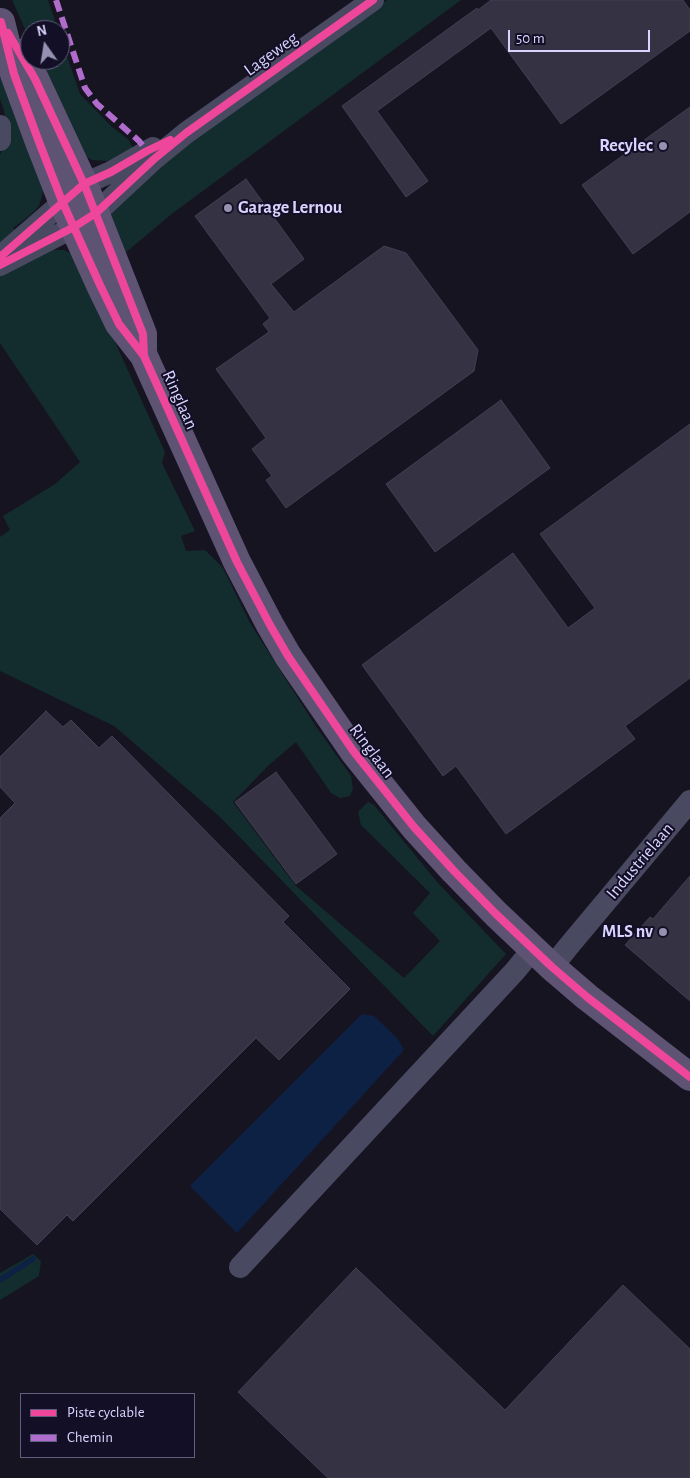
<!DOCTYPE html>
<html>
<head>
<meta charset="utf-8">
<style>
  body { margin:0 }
  #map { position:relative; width:690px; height:1478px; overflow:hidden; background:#161421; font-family:"Alegreya Sans",sans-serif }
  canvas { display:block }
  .legend { position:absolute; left:20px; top:1393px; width:175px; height:65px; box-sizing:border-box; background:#130f26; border:1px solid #625e7d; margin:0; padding:6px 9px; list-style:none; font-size:15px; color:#d9d4ff }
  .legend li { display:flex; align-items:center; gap:10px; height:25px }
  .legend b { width:25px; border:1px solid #625e7d }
  .north { position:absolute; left:20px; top:20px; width:50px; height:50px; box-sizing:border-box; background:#130f26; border:1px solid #625e7d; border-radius:50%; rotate:347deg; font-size:14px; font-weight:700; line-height:20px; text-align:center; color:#d9d4ff }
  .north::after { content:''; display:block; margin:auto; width:18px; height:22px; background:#9591b1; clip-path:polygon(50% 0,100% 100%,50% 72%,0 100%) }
  .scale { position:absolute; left:508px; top:30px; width:142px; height:22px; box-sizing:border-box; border:2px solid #d9d4ff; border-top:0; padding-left:6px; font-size:15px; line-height:18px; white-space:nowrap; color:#d9d4ff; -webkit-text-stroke:4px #130f26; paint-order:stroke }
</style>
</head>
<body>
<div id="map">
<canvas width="690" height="1478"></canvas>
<ul class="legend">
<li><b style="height:6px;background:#ed469a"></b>Piste cyclable</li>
<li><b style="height:6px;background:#b06ccc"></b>Chemin</li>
</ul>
<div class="north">N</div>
<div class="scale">50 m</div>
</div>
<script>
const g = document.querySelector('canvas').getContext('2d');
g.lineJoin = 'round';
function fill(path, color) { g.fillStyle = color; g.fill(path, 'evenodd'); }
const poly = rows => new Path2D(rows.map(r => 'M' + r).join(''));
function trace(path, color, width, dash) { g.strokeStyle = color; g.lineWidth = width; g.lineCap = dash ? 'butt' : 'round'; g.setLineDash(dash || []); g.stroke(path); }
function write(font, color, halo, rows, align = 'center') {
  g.font = font + ' "Alegreya Sans",sans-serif'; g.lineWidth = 4; g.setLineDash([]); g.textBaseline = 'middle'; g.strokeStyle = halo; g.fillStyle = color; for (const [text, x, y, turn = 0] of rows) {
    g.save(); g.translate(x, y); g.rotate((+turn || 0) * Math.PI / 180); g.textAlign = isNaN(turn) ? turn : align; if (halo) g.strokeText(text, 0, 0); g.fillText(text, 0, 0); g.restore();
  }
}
fill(poly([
  [12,0,48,0,58,30,30,30,30,40],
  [387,0,461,0,173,213,125,253,107,220,112,204,182,147],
  [60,36,80,94,112,127,129,140,133,149,107,161,92,160,84,155,39,60,60,60],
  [0,76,41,176,44,188,39,206,29,216,13,228,17,233,0,246,0,155,5,141,6,128,4,110,0,99],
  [50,250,64,250,76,256,165,452,162,463,195,531,181,536,186,551,205,550,223,568,250,623,315,725,351,776,353,789,350,796,340,798,331,793,296,742,269,765,233,802,296,886,404,978,440,941,413,913,430,893,361,825,358,812,368,802,374,805,438,883,506,954,433,1036,220,817,114,726,0,671,0,537,10,530,3,516,55,484,80,462,0,343,0,273],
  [33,1254,41,1261,39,1276,0,1300,0,1273]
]), '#132c2d');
fill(poly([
  [362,1014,374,1016,397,1038,404,1050,237,1233,190,1186]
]), '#0d2144');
trace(poly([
  [0,1280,33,1259]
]), '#0d2144', 5.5);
const building = poly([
  [491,0,683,0,690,10,690,31,561,124,491,28,377,111,428,181,406,197,342,106,477,8,478,10,491,0],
  [690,107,690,212,633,254,582,185,690,107],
  [246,179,304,259,271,284,294,312,384,246,406,253,478,350,474,371,286,508,266,480,272,476,252,449,266,438,216,369,269,332,263,324,270,318,195,216,246,179],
  [501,400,550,468,435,552,386,484,501,400],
  [690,424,690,678,625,726,635,739,506,834,456,766,443,776,362,665,513,553,568,628,595,608,540,534,690,424],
  [46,711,63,727,71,720,99,748,112,736,289,916,283,922,350,989,279,1060,256,1038,73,1221,67,1215,37,1245,0,1209,0,818,15,803,0,787,0,757,46,711],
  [276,772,337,854,296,884,235,802,276,772],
  [690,876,690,1001,625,945,650,917,653,919,690,876],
  [356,1268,505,1410,623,1285,690,1349,690,1478,328,1478,238,1392,356,1268]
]);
fill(building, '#343243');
trace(building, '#433f54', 1);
trace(poly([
  [0,126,0,140],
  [1,256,84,184,111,172,153,148],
  [0,265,74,227,96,213,154,159,186,133,373,0],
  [552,967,568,947,690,801],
  [240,1267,515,971,533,949]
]), '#4a4962', 22);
trace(poly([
  [1,22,14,74,39,142,62,201,100,285,119,324,144,356,237,562,270,625,288,656,354,752,414,827,454,871,496,914,552,967,587,997,690,1077],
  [20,53,35,79,84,184,143,334,143,349]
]), '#5e5373', 28);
trace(poly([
  [56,0,85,88,97,104,139,141,149,153]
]), '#b06ccc', 6, [12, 6]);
trace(poly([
  [1,22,14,74,39,142,62,201,100,285,119,324,144,356,237,562,270,625,288,656,354,752,414,827,454,871,496,914,552,967,587,997,690,1077],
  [8,33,35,79,84,184,143,334,144,356],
  [0,257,84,184,111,172,147,151,170,140],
  [0,265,74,227,96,213,154,159,186,133,373,0]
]), '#ed469a', 8);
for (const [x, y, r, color] of [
  [663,146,5,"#9591b1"],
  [228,208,5,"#9591b1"],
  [663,932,5,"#9591b1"]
]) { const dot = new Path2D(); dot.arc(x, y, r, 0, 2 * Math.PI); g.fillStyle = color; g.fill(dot); trace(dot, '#130f26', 2); }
write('18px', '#d9d4ff', '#130f26', [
  ["Lageweg",271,54,-36],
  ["Ringlaan",180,400,66],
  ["Ringlaan",372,751,53],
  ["Industrielaan",640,861,-50]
]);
write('bold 18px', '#d9d4ff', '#130f26', [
  ["Recylec",653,146],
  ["Garage Lernou",238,208,"left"],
  ["MLS nv",653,932]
], 'right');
</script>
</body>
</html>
